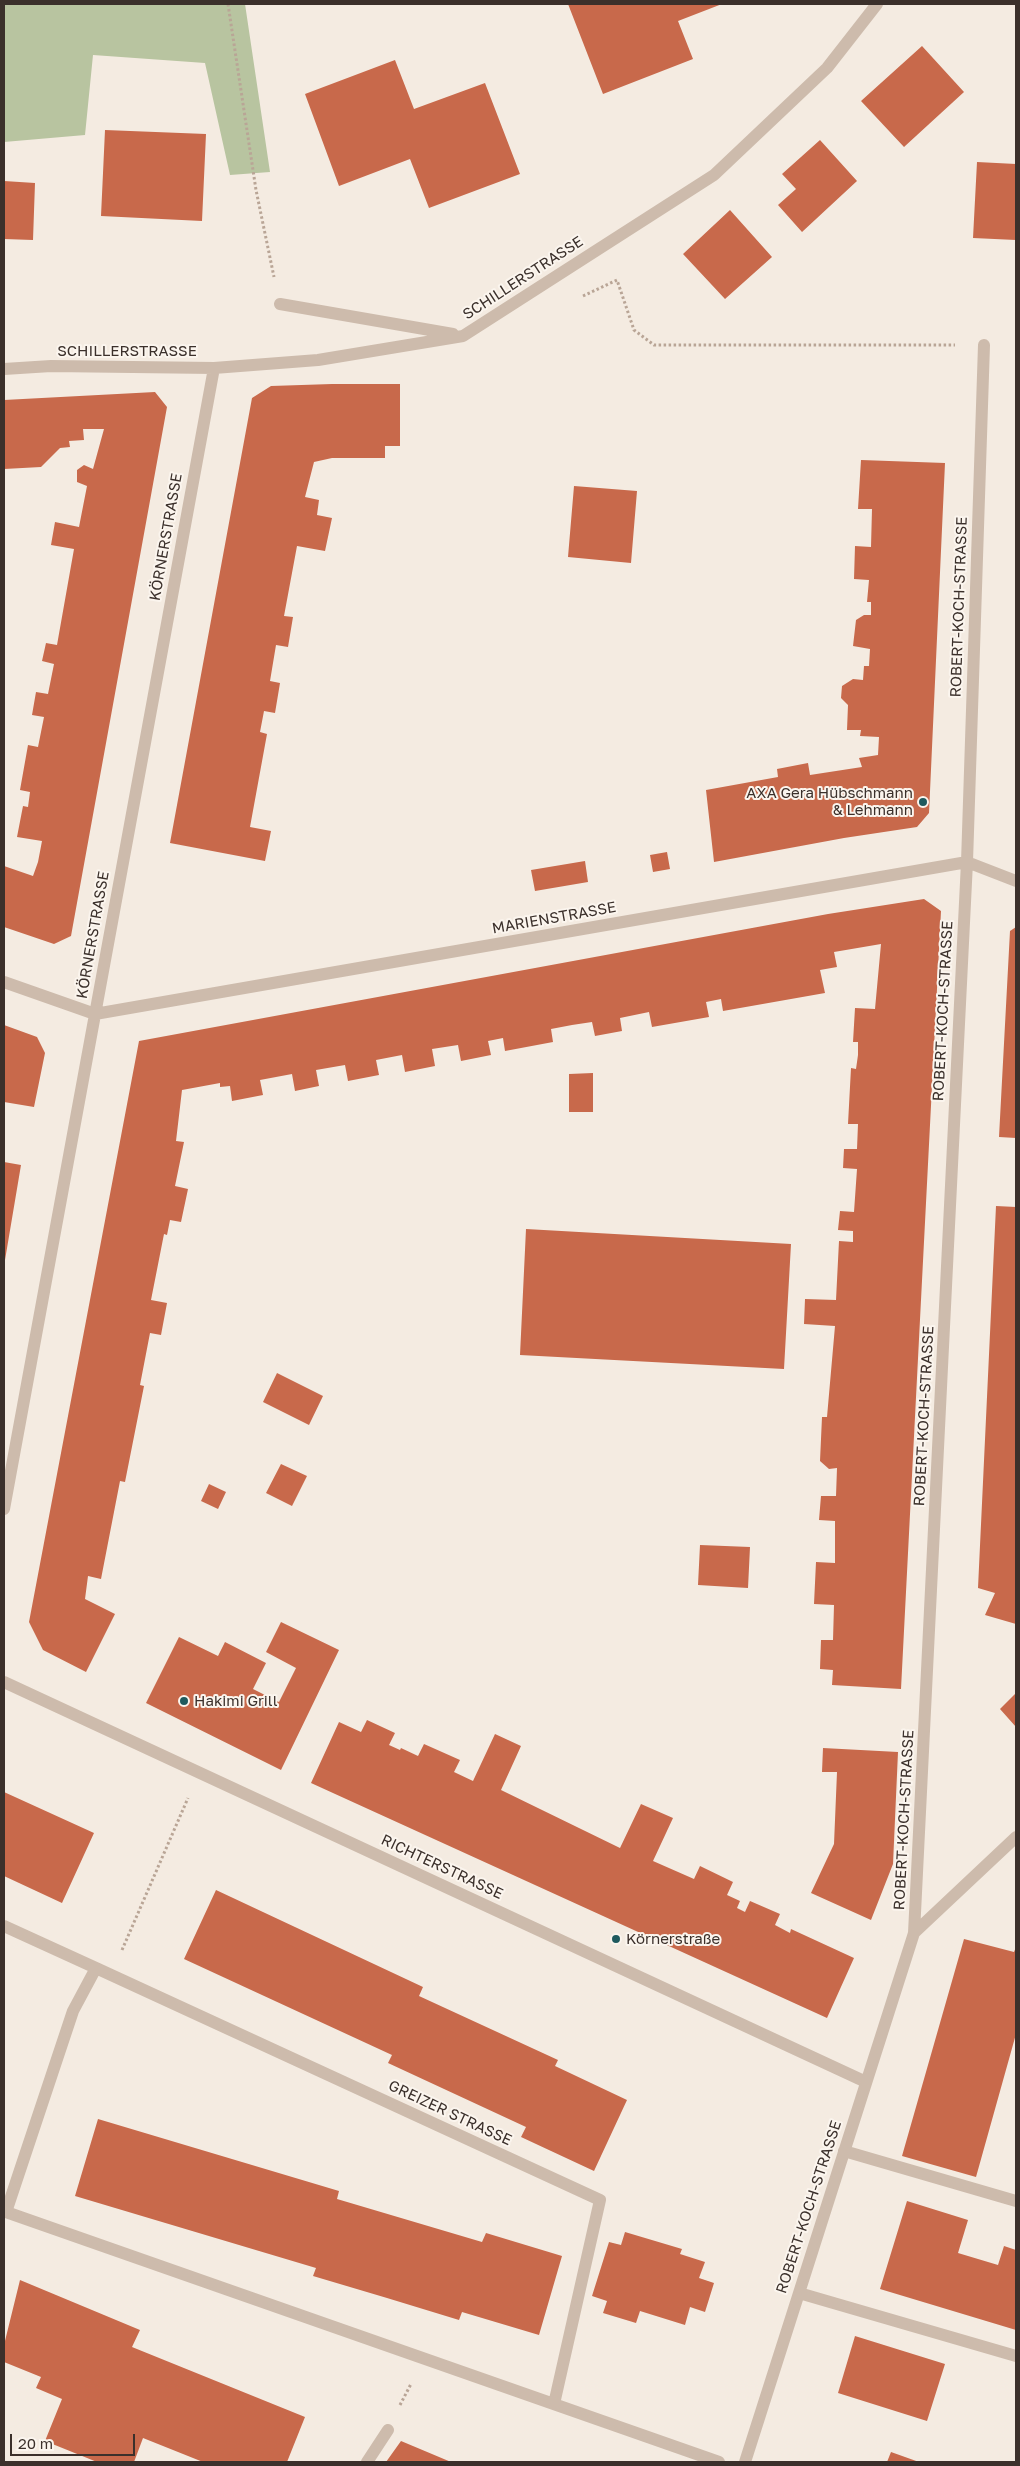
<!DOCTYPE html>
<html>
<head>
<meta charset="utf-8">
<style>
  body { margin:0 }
  #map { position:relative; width:1020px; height:2466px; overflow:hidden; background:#f4ebe1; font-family:"Golos Text",sans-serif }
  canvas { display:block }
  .frame { position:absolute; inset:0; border:5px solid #3b302b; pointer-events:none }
  .scale { position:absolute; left:10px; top:2434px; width:125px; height:22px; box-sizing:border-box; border:2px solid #3b302b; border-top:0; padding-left:6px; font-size:15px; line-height:18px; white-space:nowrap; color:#3b302b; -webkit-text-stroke:4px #fbf5ee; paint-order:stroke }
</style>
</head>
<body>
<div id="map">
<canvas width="1020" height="2466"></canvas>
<div class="frame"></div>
<div class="scale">20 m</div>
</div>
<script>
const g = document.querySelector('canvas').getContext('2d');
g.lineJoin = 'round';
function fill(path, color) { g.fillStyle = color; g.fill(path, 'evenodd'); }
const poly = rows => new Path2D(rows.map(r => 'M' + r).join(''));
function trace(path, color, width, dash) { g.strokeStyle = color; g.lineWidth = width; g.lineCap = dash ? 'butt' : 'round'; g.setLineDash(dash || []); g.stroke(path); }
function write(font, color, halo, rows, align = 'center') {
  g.font = font + ' "Golos Text",sans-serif'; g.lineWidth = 4; g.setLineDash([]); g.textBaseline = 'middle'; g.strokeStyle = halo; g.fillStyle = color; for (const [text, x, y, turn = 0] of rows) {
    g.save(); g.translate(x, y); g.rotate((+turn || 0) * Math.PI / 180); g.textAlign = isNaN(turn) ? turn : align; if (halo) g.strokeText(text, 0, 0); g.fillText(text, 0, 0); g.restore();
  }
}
fill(poly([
  [4,4,245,4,270,172,230,175,205,63,93,55,85,135,4,142]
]), '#b8c4a0');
fill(poly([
  [568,4,722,4,678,21,693,59,603,94],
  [922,46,964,92,904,147,861,101],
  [395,60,414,109,485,83,520,174,429,208,410,159,339,186,305,94],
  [105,130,206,134,202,221,101,216],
  [820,140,857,181,802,232,778,205,796,189,782,174],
  [977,162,1016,164,1016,240,973,238],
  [4,181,35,183,33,240,4,239],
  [730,210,772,257,725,299,683,254],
  [332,384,400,384,400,446,385,446,385,458,332,458,314,462,305,497,319,500,317,515,332,518,325,551,297,546,284,616,293,617,288,647,276,645,270,681,280,683,275,713,264,711,260,732,267,734,250,827,271,831,265,861,170,843,252,398,271,386],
  [155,392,167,407,71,936,54,944,4,927,4,866,33,876,38,862,42,841,17,837,23,806,28,807,30,792,20,790,28,745,38,747,44,717,32,715,36,692,48,694,54,664,42,661,46,643,57,645,74,549,51,545,55,522,79,527,87,486,77,482,77,470,84,465,93,469,104,429,83,429,84,440,69,441,70,447,60,448,41,467,4,469,4,400],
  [861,460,945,463,929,813,917,827,844,838,714,862,706,790,778,777,777,769,808,763,810,775,862,767,859,758,878,755,879,737,860,736,861,730,847,730,848,705,841,698,842,686,853,679,863,680,864,666,869,666,870,649,853,646,856,620,864,615,871,615,871,602,867,602,869,580,854,579,855,546,871,547,872,509,858,509],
  [574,486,637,491,631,563,568,557],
  [667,852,670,869,653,872,650,855],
  [585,861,588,882,535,891,531,870],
  [924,899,941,911,901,1689,832,1685,833,1670,820,1669,821,1640,833,1640,834,1605,814,1604,816,1562,835,1563,835,1521,819,1520,821,1496,836,1496,837,1468,829,1469,820,1461,822,1417,827,1417,835,1326,804,1324,805,1299,836,1300,839,1241,853,1242,853,1231,838,1230,840,1211,854,1212,857,1169,843,1168,844,1149,857,1149,858,1124,848,1124,851,1068,856,1069,858,1055,858,1042,853,1042,855,1008,875,1009,881,944,834,952,837,967,820,970,825,993,723,1011,721,999,706,1002,709,1017,652,1027,649,1012,620,1018,622,1031,595,1036,592,1022,572,1025,551,1029,553,1042,505,1051,503,1038,488,1041,491,1055,461,1061,458,1045,432,1049,435,1066,405,1072,402,1055,376,1060,379,1075,348,1081,345,1065,316,1070,319,1086,295,1091,292,1074,260,1080,263,1095,232,1101,230,1086,220,1087,220,1083,182,1090,176,1141,184,1142,175,1186,188,1189,181,1222,170,1220,167,1235,164,1234,151,1300,167,1303,161,1335,150,1333,140,1385,144,1386,125,1482,120,1481,101,1579,88,1576,85,1599,115,1614,86,1672,43,1650,29,1622,139,1041,828,914],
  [1016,927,1016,1138,999,1137,1010,931],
  [4,1025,37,1037,45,1053,34,1107,4,1102],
  [593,1073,593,1112,569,1112,569,1074],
  [4,1162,21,1165,5,1260,4,1260],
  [996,1206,1016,1207,1016,1624,985,1615,995,1593,978,1588],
  [526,1229,791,1244,784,1369,520,1355],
  [277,1373,323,1396,309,1425,263,1402],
  [281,1464,307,1476,292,1506,266,1493],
  [209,1484,226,1492,218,1509,201,1501],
  [700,1545,750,1547,748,1588,698,1585],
  [281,1622,339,1650,281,1770,146,1703,179,1637,218,1656,225,1642,266,1663,253,1689,279,1702,296,1668,266,1652],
  [1016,1693,1016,1727,1000,1709],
  [367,1720,395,1733,389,1745,400,1750,401,1748,418,1756,424,1744,460,1760,454,1772,473,1781,495,1734,521,1746,501,1790,620,1848,641,1804,673,1818,653,1861,694,1879,700,1866,733,1882,727,1895,740,1901,737,1908,745,1912,750,1901,780,1914,775,1925,790,1933,791,1929,854,1958,827,2018,311,1783,339,1722,361,1732],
  [823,1748,898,1752,893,1864,871,1920,811,1893,834,1844,837,1772,822,1772],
  [4,1792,94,1833,62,1903,4,1876],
  [216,1890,423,1987,419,1996,558,2060,555,2066,627,2100,594,2171,521,2137,526,2127,388,2063,392,2055,184,1959],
  [964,1939,1014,1952,1016,1947,1016,2034,976,2177,902,2156],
  [98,2119,339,2191,337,2199,482,2242,486,2233,562,2256,539,2335,462,2312,459,2320,387,2298,313,2276,316,2268,75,2196],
  [907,2201,968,2220,958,2253,998,2265,1004,2246,1016,2250,1016,2330,880,2289],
  [625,2232,682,2249,680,2254,705,2262,699,2278,714,2283,705,2312,690,2307,685,2325,640,2311,636,2323,603,2313,607,2301,592,2296,609,2242,621,2245],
  [20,2280,140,2330,132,2347,305,2417,287,2462,203,2462,143,2438,134,2462,97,2462,45,2441,62,2399,36,2388,41,2377,4,2362,4,2345],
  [855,2336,945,2364,927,2421,838,2393],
  [401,2441,451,2462,386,2462],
  [891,2452,919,2462,887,2462]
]), '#c8694b');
trace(poly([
  [228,4,256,190,274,277],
  [583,296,617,280,634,330,654,345,955,345],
  [122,1950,188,1798],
  [400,2405,411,2384]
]), '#b9a596', 3, [2.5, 2.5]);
trace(poly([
  [280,304,453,334],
  [4,369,51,366,214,368,318,360,463,336,714,175,827,68,877,4],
  [4,982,95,1014,967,862,1016,881],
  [4,1509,214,368],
  [4,1682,866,2082],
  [4,1926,96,1968],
  [914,1933,1016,1837],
  [844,2151,1016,2201],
  [4,2212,6,2212,719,2462],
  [6,2212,73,2011,96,1968,600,2200,554,2404],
  [799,2293,1016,2356],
  [367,2462,388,2430],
  [745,2462,914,1933,967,862,984,345]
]), '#cdbbac', 12);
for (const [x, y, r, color] of [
  [923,802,5,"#1f5a5e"],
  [184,1701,5,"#1f5a5e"],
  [616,1939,5,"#1f5a5e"]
]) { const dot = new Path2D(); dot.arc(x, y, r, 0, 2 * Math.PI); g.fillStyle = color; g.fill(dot); trace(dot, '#fbf5ee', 2); }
write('15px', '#3b302b', '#fbf5ee', [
  ["SCHILLERSTRASSE",523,278,-33],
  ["SCHILLERSTRASSE",127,351],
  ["KÖRNERSTRASSE",166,537,-80],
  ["ROBERT-KOCH-STRASSE",959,607,-88],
  ["MARIENSTRASSE",554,918,-10],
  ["KÖRNERSTRASSE",93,935,-80],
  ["ROBERT-KOCH-STRASSE",943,1011,-87],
  ["ROBERT-KOCH-STRASSE",924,1416,-87],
  ["ROBERT-KOCH-STRASSE",904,1820,-87],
  ["RICHTERSTRASSE",442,1867,25],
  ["GREIZER STRASSE",450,2113,25],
  ["ROBERT-KOCH-STRASSE",809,2207,-72]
]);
write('15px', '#3b302b', '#fbf5ee', [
  ["AXA Gera Hübschmann",913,793,"right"],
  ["& Lehmann",913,810,"right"],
  ["Hakimi Grill",194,1701],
  ["Körnerstraße",626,1939]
], 'left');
</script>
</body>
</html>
